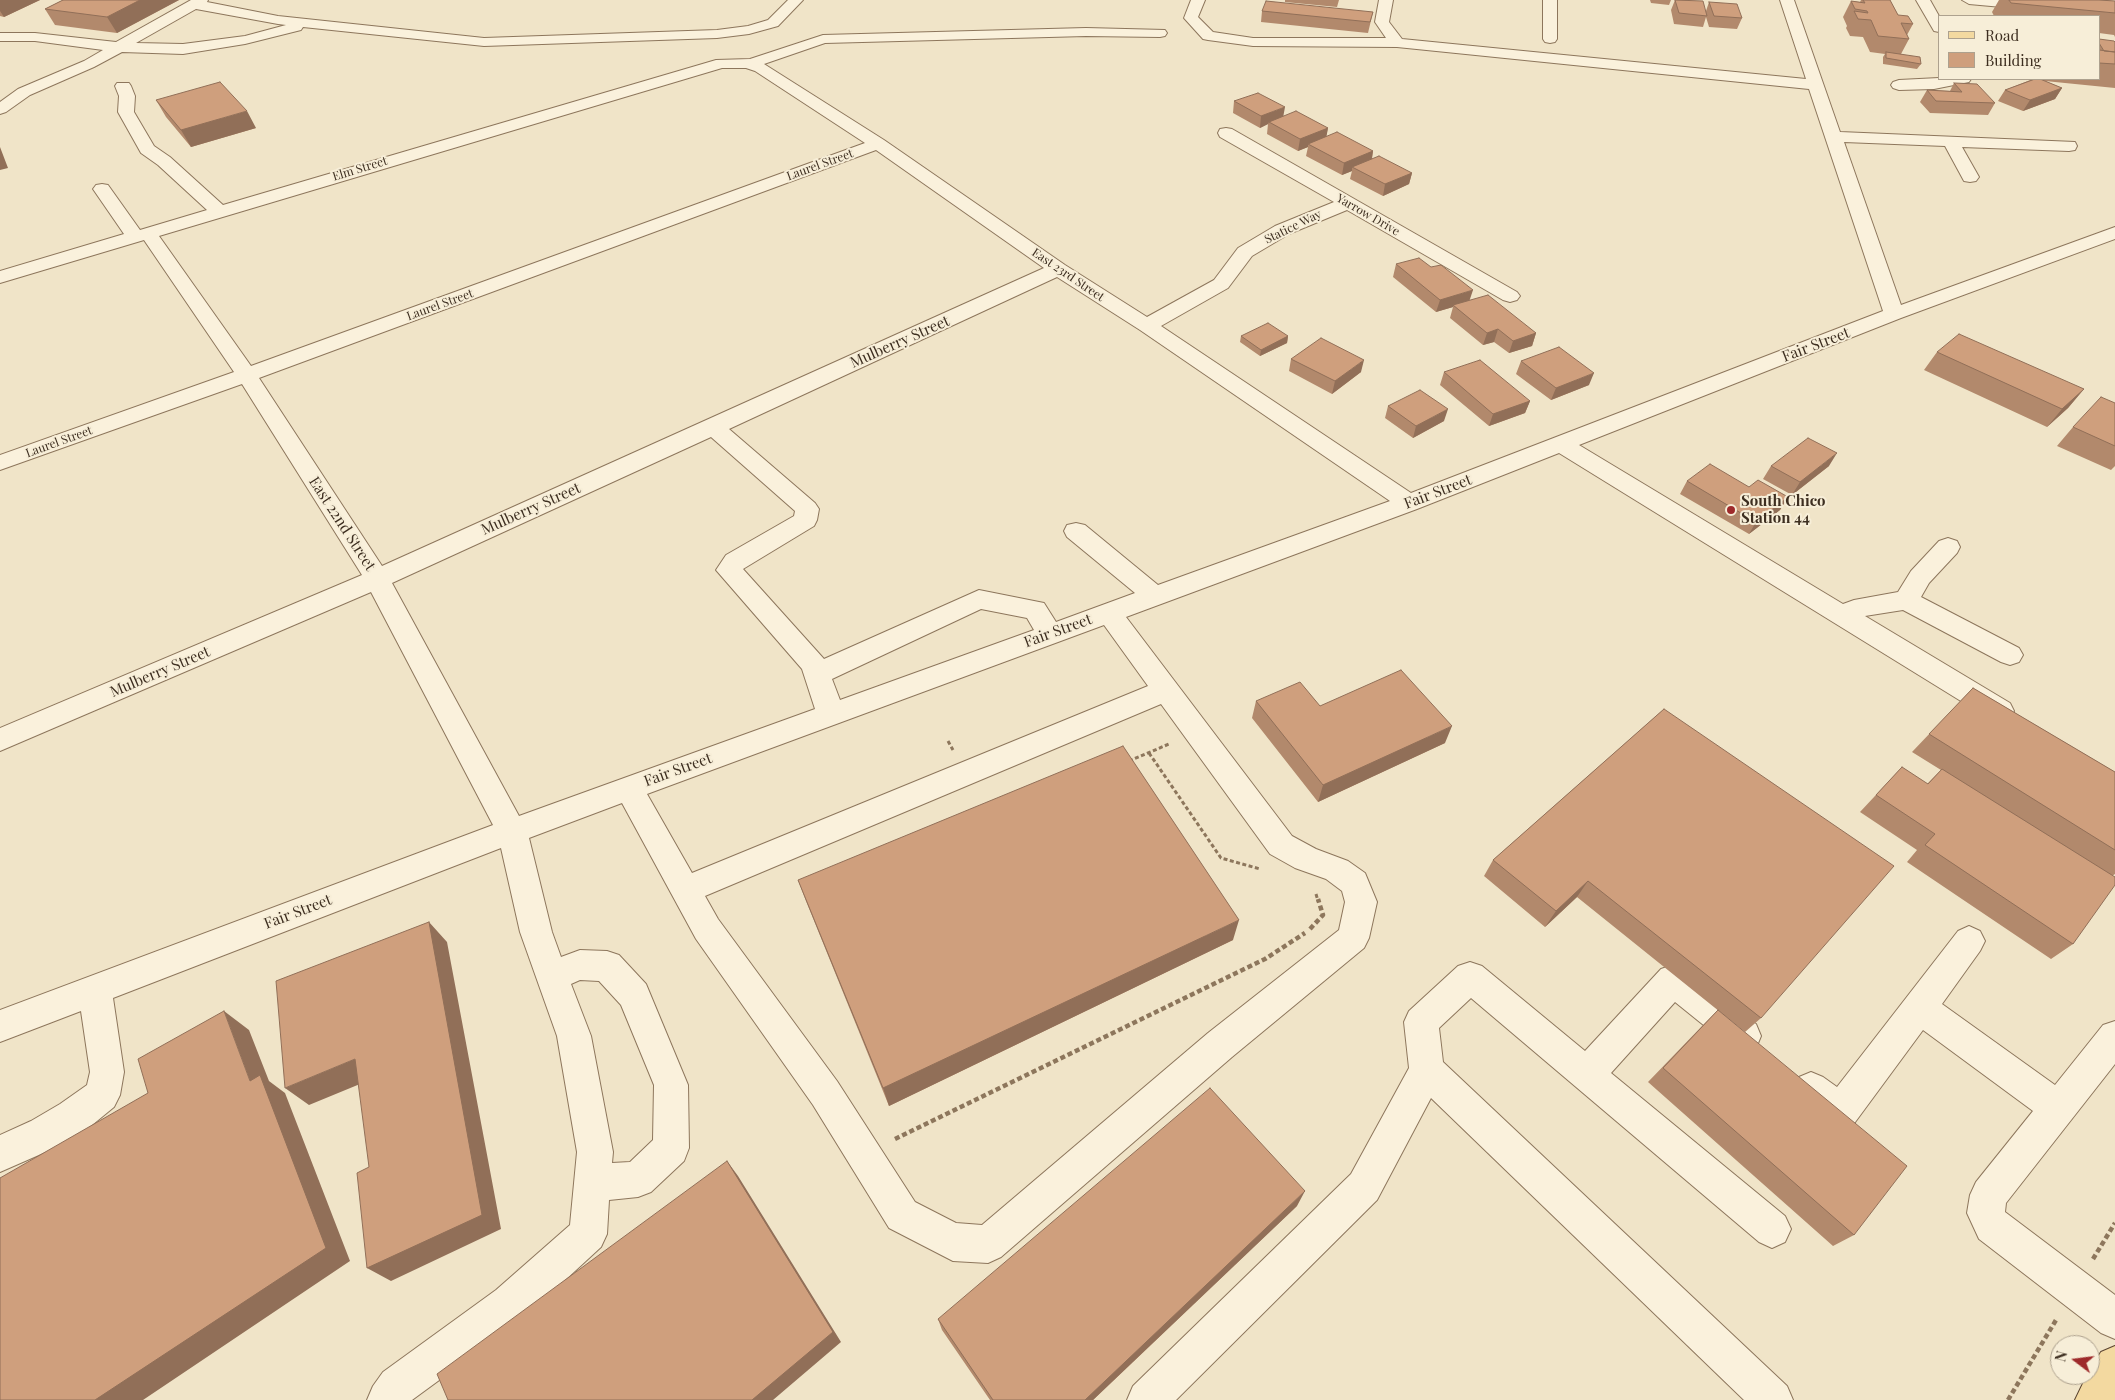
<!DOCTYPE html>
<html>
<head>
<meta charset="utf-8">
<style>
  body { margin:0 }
  #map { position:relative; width:2115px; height:1400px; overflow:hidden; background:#f0e4c8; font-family:"Playfair Display",serif }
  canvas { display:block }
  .legend { position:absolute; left:1938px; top:15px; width:162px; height:65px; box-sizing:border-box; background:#f7eed8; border:1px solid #ada18e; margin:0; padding:6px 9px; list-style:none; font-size:15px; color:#3d2e20 }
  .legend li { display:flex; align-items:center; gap:10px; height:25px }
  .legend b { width:25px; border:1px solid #ada18e }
  .north { position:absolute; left:2050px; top:1335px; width:50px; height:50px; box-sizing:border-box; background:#f7eed8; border:1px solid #ada18e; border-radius:50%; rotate:285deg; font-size:14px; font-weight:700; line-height:20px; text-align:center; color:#3d2e20 }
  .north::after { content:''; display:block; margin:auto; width:18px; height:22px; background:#9e2a2b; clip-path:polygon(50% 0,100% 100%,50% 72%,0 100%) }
</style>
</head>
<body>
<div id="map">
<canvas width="2115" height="1400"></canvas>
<ul class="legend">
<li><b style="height:6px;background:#f3d9a0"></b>Road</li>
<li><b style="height:14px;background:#cf9f7d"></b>Building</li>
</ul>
<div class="north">N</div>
</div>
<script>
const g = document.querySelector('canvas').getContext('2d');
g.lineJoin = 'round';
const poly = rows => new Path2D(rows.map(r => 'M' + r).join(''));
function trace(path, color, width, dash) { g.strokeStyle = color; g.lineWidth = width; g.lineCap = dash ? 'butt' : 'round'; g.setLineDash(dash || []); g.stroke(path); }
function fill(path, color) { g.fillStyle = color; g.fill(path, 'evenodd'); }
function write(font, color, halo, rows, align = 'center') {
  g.font = font + ' "Playfair Display",serif'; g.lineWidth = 4; g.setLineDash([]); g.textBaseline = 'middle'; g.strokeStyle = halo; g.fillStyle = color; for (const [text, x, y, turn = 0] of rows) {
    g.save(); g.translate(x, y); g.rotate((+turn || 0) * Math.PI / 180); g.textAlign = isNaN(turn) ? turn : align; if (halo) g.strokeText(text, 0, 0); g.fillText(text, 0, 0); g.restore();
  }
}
const minor = poly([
  [191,0,208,0,207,2,278,16,484,38,717,30,748,26,768,20,788,0,803,0,778,26,749,34,717,38,484,46,303,27,301,30,245,44,183,54,122,52,94,67,30,95,6,112,0,114,0,102,18,89,84,61,103,50,35,41,0,41,0,33,35,33,116,42,191,0],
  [196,9,278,24,286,25,245,36,183,44,136,43,196,9],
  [1191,0,1205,0,1198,17,1213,32,1253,38,1386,38,1375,22,1379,0,1393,0,1389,22,1402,39,1806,79,1780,0,1794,0,1840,132,2075,142,2077,146,2075,150,2069,151,1962,147,1979,177,1976,181,1970,182,1964,181,1945,146,1844,142,1901,305,2115,227,2115,239,1901,318,1579,445,1843,604,1854,600,1898,592,1911,571,1939,541,1948,538,1957,541,1960,547,1957,553,1929,583,1921,597,2019,648,2023,655,2019,662,2010,665,2001,662,1903,610,1865,616,2010,703,2014,711,2010,719,2000,722,1990,719,1559,453,1417,509,1126,617,1292,836,1316,849,1348,861,1365,873,1377,902,1369,938,1364,948,1232,1057,1001,1257,988,1263,953,1261,889,1228,813,1105,696,939,622,803,529,838,552,932,561,957,580,950,607,951,619,955,646,984,688,1085,689,1148,684,1161,651,1192,638,1197,609,1200,607,1234,601,1247,524,1318,412,1400,367,1400,373,1386,383,1372,496,1290,570,1225,577,1152,557,1036,520,932,501,848,113,998,124,1072,120,1095,114,1107,86,1130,57,1147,0,1172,0,1135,31,1121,60,1104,87,1085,90,1072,81,1011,0,1042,0,1010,493,825,371,592,0,751,0,728,362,575,242,384,0,470,0,455,234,372,144,240,0,283,0,271,124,234,93,189,96,185,102,184,108,185,140,230,207,210,158,165,141,153,118,112,119,96,115,86,117,83,129,83,131,86,135,96,134,112,154,146,170,157,223,205,716,60,750,59,823,35,1086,28,1165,30,1167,33,1165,36,1160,37,1086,36,825,43,764,64,884,140,1065,265,1147,317,1214,280,1238,248,1275,226,1334,202,1220,137,1218,133,1220,129,1226,128,1232,129,1517,292,1520,296,1517,300,1510,302,1503,300,1347,210,1289,234,1252,256,1228,288,1161,326,1411,493,1883,311,1809,89,1397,47,1253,46,1208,40,1203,39,1184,18,1191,0],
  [722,68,746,68,755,71,865,143,251,366,159,236,722,68],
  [876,150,1044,268,382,566,259,378,876,150],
  [1057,277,1140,330,1390,501,1158,585,1085,525,1076,523,1067,525,1064,531,1067,537,1135,593,1056,622,1044,603,979,590,824,659,743,569,814,526,817,520,819,509,815,503,729,429,1057,277],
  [711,437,795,511,794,516,726,555,716,570,802,669,815,709,519,816,392,583,711,437],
  [981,609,1027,618,1034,630,840,700,832,679,981,609],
  [1104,625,1148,686,692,873,647,794,1104,625],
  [1161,704,1270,854,1295,868,1326,879,1342,891,1345,902,1339,930,1208,1033,982,1225,956,1223,915,1202,837,1081,718,919,705,896,1161,704],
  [580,980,599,981,621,1005,654,1085,653,1140,630,1162,612,1163,613,1152,591,1036,571,984,580,980],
  [1543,0,1557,0,1557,39,1555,42,1550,43,1545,42,1543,39,1543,0],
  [1916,0,1930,0,1939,16,1939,32,1934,31,1916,0],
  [1962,0,2016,0,2035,2,2040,3,2042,6,2040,9,2035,10,1969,4,1962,0],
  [1939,78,1971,79,1969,82,1934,89,1899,90,1893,88,1891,85,1893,82,1899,80,1939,78],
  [1969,926,1980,931,1985,941,1980,951,1942,1004,2055,1085,2103,1025,2115,1021,2115,1064,2006,1203,2005,1212,2115,1295,2115,1339,2101,1333,1979,1239,1967,1213,1970,1195,1976,1182,2033,1111,1923,1030,1853,1125,1840,1130,1827,1125,1799,1101,1794,1089,1799,1077,1811,1072,1823,1077,1837,1087,1958,931,1969,926],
  [1470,962,1482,966,1585,1051,1661,969,1673,965,1685,969,1756,1024,1761,1036,1756,1048,1744,1052,1732,1048,1675,1002,1611,1073,1785,1216,1791,1229,1785,1242,1772,1248,1759,1242,1471,998,1439,1028,1443,1062,1787,1386,1793,1400,1744,1400,1431,1098,1377,1200,1176,1400,1127,1400,1133,1386,1351,1174,1409,1068,1404,1022,1409,1011,1458,966,1470,962]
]);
const major = poly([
  [2115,1346,2115,1400,2075,1400,2087,1375,2090,1375,2090,1370,2101,1352,2115,1346]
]);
trace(minor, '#8d765c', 2);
trace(major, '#5b4430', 2);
trace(poly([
  [948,741,953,750],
  [1149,753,1221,858,1260,869],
  [1129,761,1169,744],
  [1316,894,1318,901]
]), '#8d765c', 3, [4, 2.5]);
trace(poly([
  [1310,929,1323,915,1318,899],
  [895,1139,1265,959,1305,933],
  [2093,1259,2115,1223],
  [2008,1400,2056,1320]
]), '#8d765c', 4.5, [5, 3]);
fill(minor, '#faf1dc');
fill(major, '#f3d9a0');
fill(poly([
  [0,0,40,0,4,17,0,16],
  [63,0,179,0,117,33,55,25,45,9],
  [1285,0,1339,0,1337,7,1285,2],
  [1650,0,1671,0,1669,5,1651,3],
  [1675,0,1686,0,1706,11,1709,2,1742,18,1737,29,1709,27,1706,17,1703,27,1674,24,1671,10],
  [1861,0,1890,0,1898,15,1913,24,1907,35,1909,39,1901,54,1921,64,1917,69,1883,64,1883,57,1885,54,1870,52,1863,37,1850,36,1846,28,1847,26,1843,17,1851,1,1860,2],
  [1999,0,2105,0,2115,1,2115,37,2114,35,2099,33,2099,16,1994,16,1992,12],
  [1262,11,1373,12,1368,33,1261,22],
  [2099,39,2115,42,2115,88,2045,81,2062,88,2055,99,2023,111,1998,101,2005,90,2033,79,2026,79,2099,79],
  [1954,83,1995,103,1988,115,1930,113,1920,102,1927,90,1950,91],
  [156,100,256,128,191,147,166,117],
  [1234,101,1284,116,1328,128,1326,136,1373,151,1372,159,1412,173,1409,184,1383,196,1350,179,1352,171,1342,175,1306,156,1308,147,1298,151,1267,134,1268,124,1260,128,1233,113],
  [1396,264,1536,333,1532,346,1509,353,1494,342,1483,345,1450,318,1453,307,1436,312,1393,277],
  [1241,336,1288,336,1287,343,1260,356,1240,342],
  [1937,352,2084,389,2068,408,2047,427,1924,370],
  [1291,359,1361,372,1332,394,1289,371],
  [1521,361,1589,385,1551,400,1516,374],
  [1444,372,1530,401,1525,413,1489,426,1440,385],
  [2115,403,2115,466,2111,470,2057,446,2073,427],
  [1388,406,1444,421,1413,438,1385,418],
  [1771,466,1829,466,1792,495,1763,479],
  [1687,481,1749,487,1788,497,1780,510,1749,534,1680,494],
  [1973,688,2115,772,2115,874,2112,876,2073,944,2051,959,1907,862,1917,850,1860,812,1902,767,1927,784,1941,770,1912,752],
  [1256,701,1320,706,1445,743,1318,802,1252,718],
  [1664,709,1761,1018,1745,1032,1577,897,1545,927,1484,876,1493,860],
  [798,880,1233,940,889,1106,806,901],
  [1718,1010,1854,1235,1833,1246,1648,1082,1703,1025],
  [1297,1206,1093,1400,990,1400,942,1330,938,1319]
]), '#b2896c');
fill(poly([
  [0,0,40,0,4,17,0,11],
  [140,0,179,0,117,33,107,17],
  [2062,88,2055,99,2023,111,2030,100],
  [1285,107,1283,118,1269,122,1268,124,1260,128,1261,116],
  [247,111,256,128,191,147,181,130],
  [1328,128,1326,139,1308,144,1308,147,1298,151,1300,139],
  [0,147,8,168,0,170],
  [1373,151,1371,163,1352,167,1352,171,1342,175,1344,163],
  [1412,173,1409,184,1383,196,1385,184],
  [1473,290,1469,302,1453,305,1453,307,1436,312,1440,300],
  [1498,329,1494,342,1483,345,1487,333],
  [1536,333,1532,346,1509,353,1513,341],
  [1288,336,1287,343,1260,356,1261,350],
  [1364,360,1361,372,1332,394,1335,381],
  [1594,373,1589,385,1551,400,1556,388],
  [2084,389,2068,408,2047,427,2062,409],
  [1530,401,1525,413,1489,426,1493,414],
  [1448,409,1444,421,1413,438,1416,426],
  [1837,453,1829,466,1792,495,1800,482],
  [1788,497,1780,510,1749,534,1756,522],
  [1452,726,1445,743,1318,802,1323,785],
  [1588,881,1577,897,1545,927,1556,911],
  [1239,920,1233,940,889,1106,883,1088],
  [429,922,447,942,501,1229,391,1281,367,1268],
  [224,1011,249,1030,269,1081,285,1093,350,1261,143,1400,95,1400,250,1081],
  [355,1059,377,1077,309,1105,285,1088],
  [727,1161,738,1176,841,1342,773,1400,752,1400],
  [1305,1191,1297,1206,1093,1400,1085,1400]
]), '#916f58');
const building = poly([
  [63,0,140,0,107,17,45,9,63,0],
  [1675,0,1703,1,1707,16,1679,13,1675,0],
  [1863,0,1890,0,1898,15,1908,16,1913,24,1901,23,1909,39,1878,36,1871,20,1858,19,1854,11,1868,13,1867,11,1855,9,1851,1,1865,3,1863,0],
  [2009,0,2099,0,2115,1,2115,13,2011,3,2009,0],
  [1266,1,1373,12,1370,22,1262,11,1266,1],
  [1709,2,1737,4,1742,18,1714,16,1709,2],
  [2099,39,2114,41,2115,42,2115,52,2104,51,2099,43,2099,39],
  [2099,50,2115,52,2115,64,2099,63,2099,50],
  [1886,52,1920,57,1921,64,1886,58,1886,52],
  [2035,79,2040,79,2062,88,2030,100,2005,90,2035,79],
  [220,82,247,111,181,130,156,100,220,82],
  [1954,83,1977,84,1995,103,1936,101,1927,90,1962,92,1954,83],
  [1258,93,1285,107,1261,116,1234,101,1258,93],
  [1296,111,1328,128,1300,139,1269,122,1296,111],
  [1337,132,1373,151,1344,163,1308,144,1337,132],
  [1379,156,1412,173,1385,184,1352,167,1379,156],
  [1419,258,1431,267,1441,265,1473,290,1440,300,1396,264,1419,258],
  [1488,295,1536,333,1513,341,1498,329,1487,333,1453,305,1488,295],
  [1268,323,1288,336,1261,350,1241,336,1268,323],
  [1959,334,2084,389,2062,409,1937,352,1959,334],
  [1321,338,1364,360,1335,381,1291,359,1321,338],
  [1559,347,1594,373,1556,388,1521,361,1559,347],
  [1480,360,1530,401,1493,414,1444,372,1480,360],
  [1420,390,1448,409,1416,426,1388,406,1420,390],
  [2101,397,2115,403,2115,446,2073,427,2101,397],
  [1808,438,1837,453,1800,482,1771,466,1808,438],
  [1710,464,1749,487,1758,480,1788,497,1756,522,1687,481,1710,464],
  [1401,670,1452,726,1323,785,1256,701,1300,682,1320,706,1401,670],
  [1973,688,2115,772,2115,850,1929,734,1973,688],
  [1664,709,1894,866,1761,1018,1588,881,1556,911,1493,860,1664,709],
  [1123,746,1239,920,883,1088,798,880,1123,746],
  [1902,767,1928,784,1942,769,2115,877,2115,885,2073,944,1925,845,1935,834,1876,795,1902,767],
  [429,922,482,1215,367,1268,357,1173,369,1167,355,1059,285,1088,276,981,429,922],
  [1718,1010,1907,1166,1854,1235,1663,1068,1718,1010],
  [224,1011,250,1081,260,1075,326,1248,95,1400,0,1400,0,1178,148,1093,138,1059,224,1011],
  [1210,1088,1305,1191,1085,1400,993,1400,938,1319,1210,1088],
  [727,1161,833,1332,752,1400,448,1400,437,1374,727,1161]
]);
fill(building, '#cf9f7d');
trace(building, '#916f58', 1);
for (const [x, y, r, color] of [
  [1731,510,5,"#9e2a2b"]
]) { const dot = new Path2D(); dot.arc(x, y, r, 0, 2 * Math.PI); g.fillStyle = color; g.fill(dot); trace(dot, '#f7eed8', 2); }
write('12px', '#3d2e20', '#f7eed8', [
  ["Laurel Street",820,165,-20],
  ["Elm Street",360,169,-17],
  ["Yarrow Drive",1368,215,30],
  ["Statice Way",1293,227,-26],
  ["East 23rd Street",1068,275,34],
  ["Laurel Street",440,305,-20],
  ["Laurel Street",59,442,-20]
]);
write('15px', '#3d2e20', '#f7eed8', [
  ["Mulberry Street",900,342,-24],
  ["Fair Street",1816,345,-21],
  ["Fair Street",1438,492,-21],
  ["Mulberry Street",531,509,-24],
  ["East 22nd Street",342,524,57],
  ["Fair Street",1058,631,-20],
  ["Mulberry Street",160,672,-23],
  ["Fair Street",678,770,-20],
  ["Fair Street",298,912,-21]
]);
write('bold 15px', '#3d2e20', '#f7eed8', [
  ["South Chico",1741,501],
  ["Station 44",1741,518]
], 'left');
</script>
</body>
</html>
